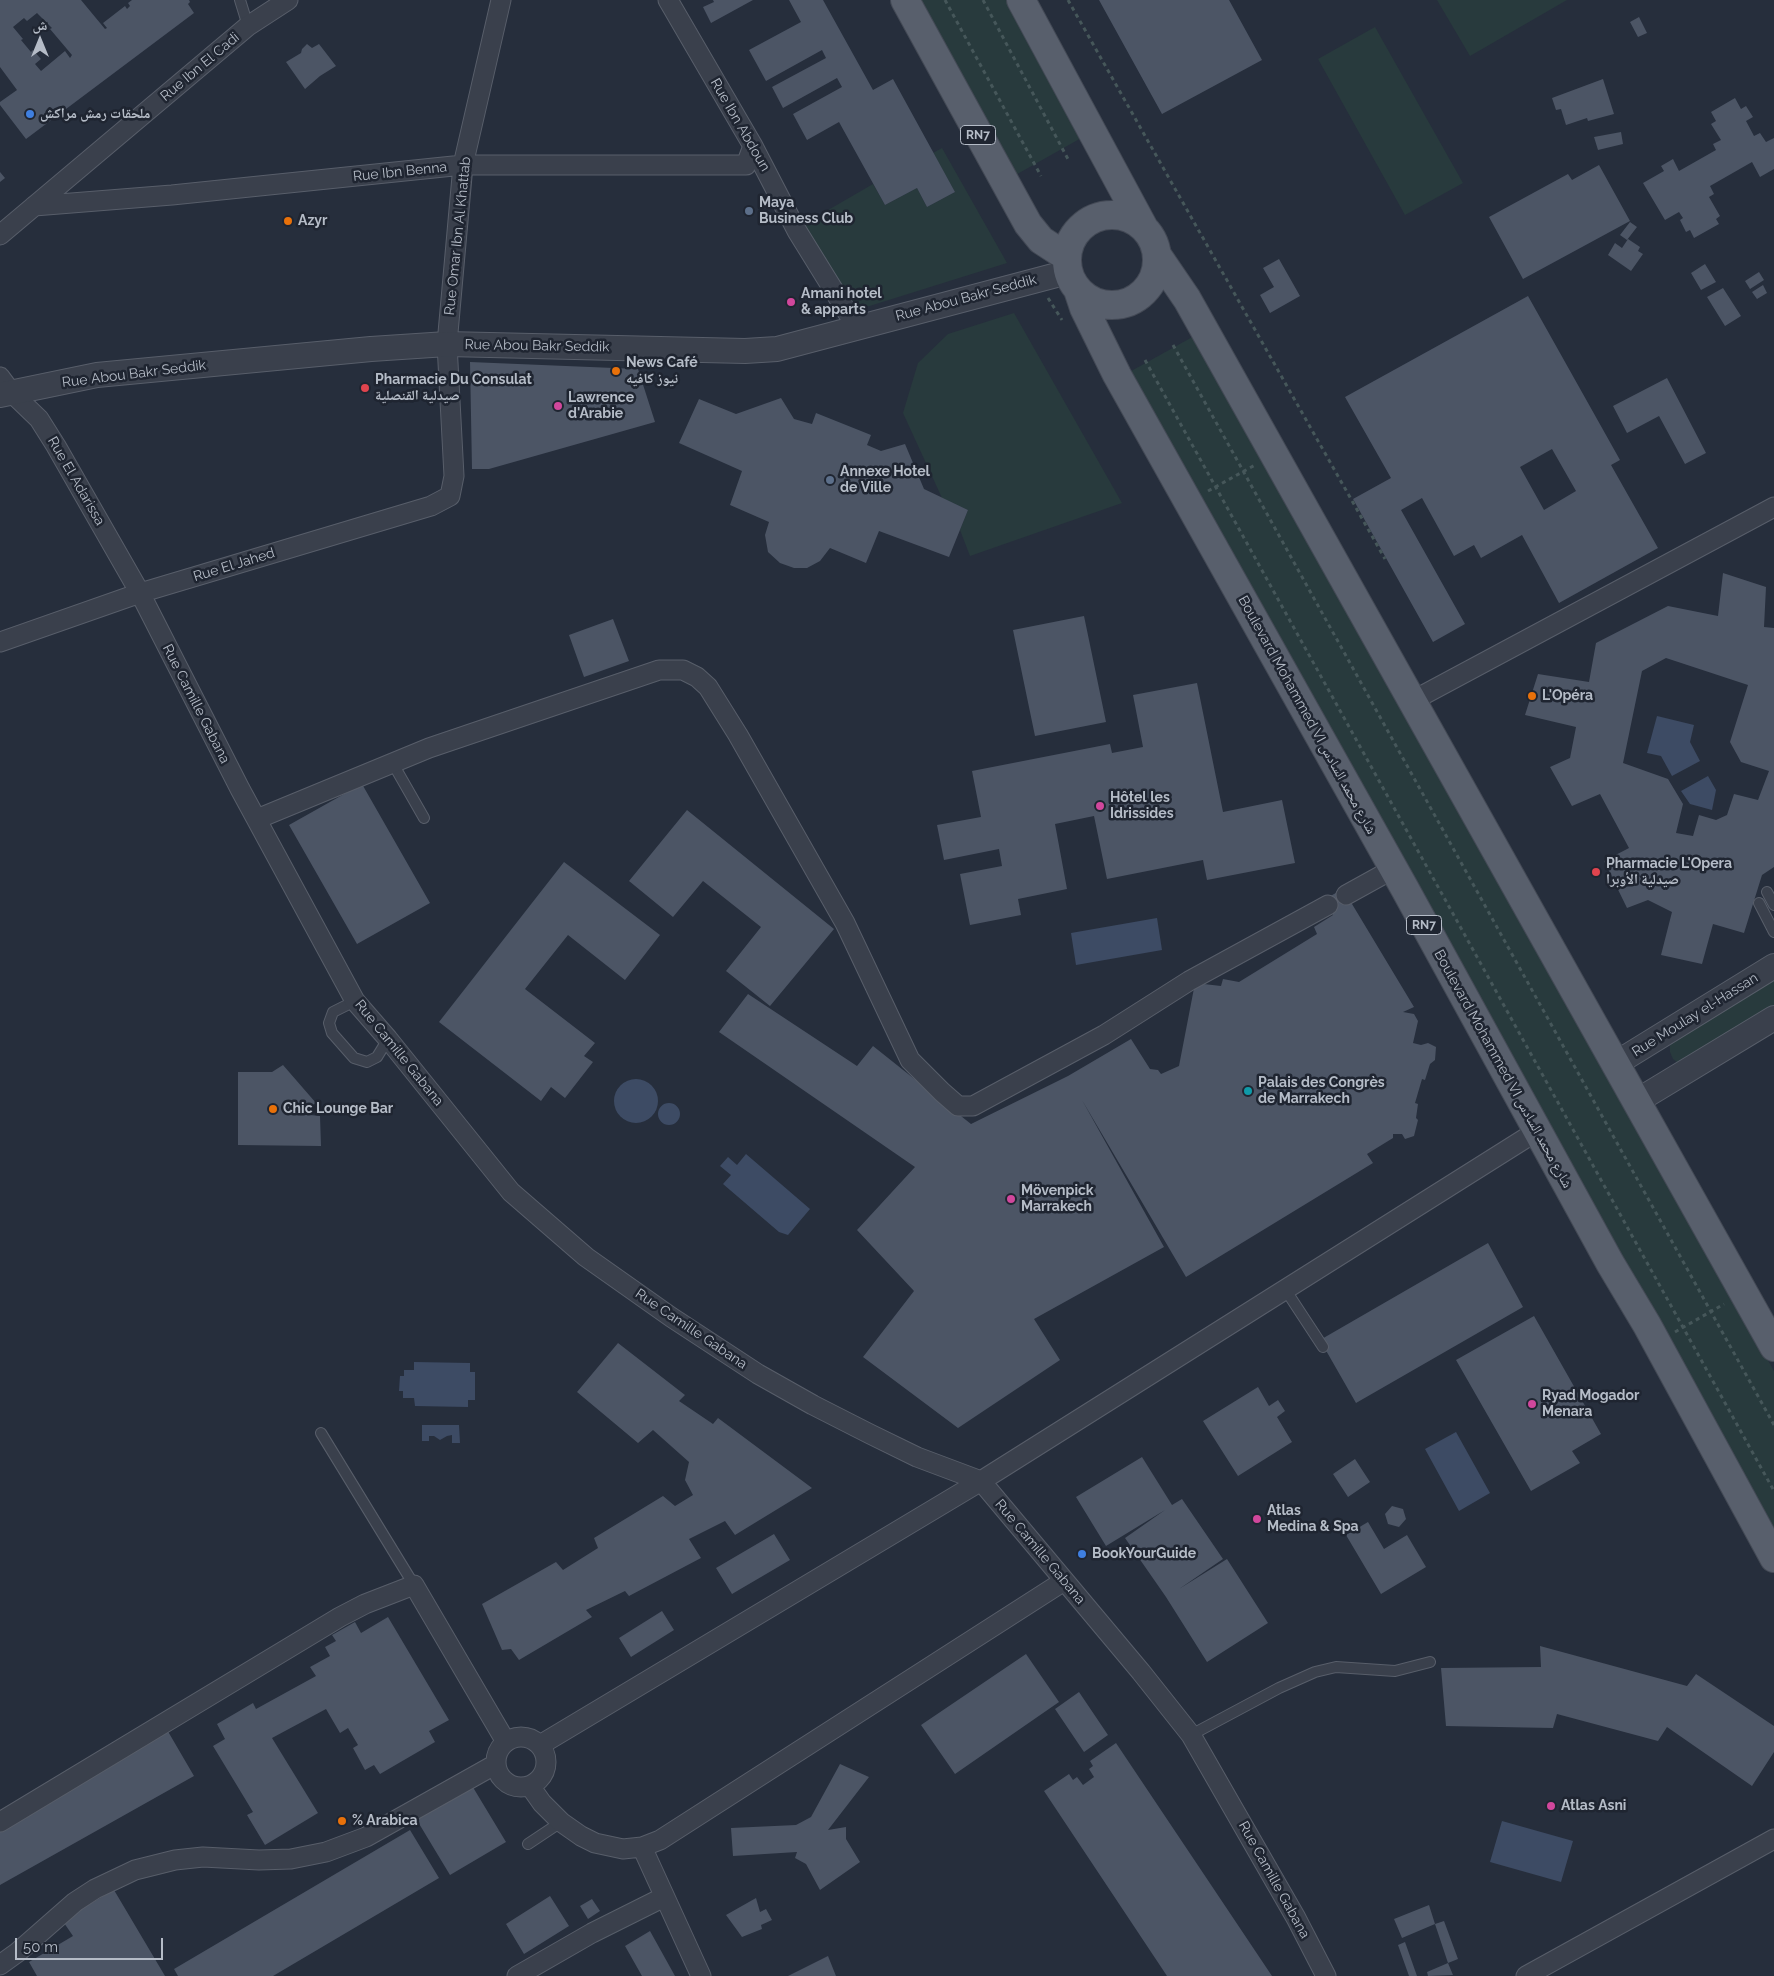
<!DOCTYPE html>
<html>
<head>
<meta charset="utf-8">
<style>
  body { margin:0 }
  #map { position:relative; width:1774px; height:1976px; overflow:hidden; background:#262e3c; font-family:Raleway,"Noto Naskh Arabic",sans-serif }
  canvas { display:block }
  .north { position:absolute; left:15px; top:15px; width:50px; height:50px; -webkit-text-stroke:4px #1f2531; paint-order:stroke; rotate:0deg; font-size:14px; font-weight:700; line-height:20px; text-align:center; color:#b5bcc7 }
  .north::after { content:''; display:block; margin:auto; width:18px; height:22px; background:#b5bcc7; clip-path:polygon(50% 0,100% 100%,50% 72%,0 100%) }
  .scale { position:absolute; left:15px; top:1938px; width:148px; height:22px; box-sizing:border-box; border:2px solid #b5bcc7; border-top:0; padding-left:6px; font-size:15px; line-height:18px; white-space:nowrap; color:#b5bcc7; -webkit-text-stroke:4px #1f2531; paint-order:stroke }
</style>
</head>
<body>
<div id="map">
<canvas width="1774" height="1976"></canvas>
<div class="north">ش</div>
<div class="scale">50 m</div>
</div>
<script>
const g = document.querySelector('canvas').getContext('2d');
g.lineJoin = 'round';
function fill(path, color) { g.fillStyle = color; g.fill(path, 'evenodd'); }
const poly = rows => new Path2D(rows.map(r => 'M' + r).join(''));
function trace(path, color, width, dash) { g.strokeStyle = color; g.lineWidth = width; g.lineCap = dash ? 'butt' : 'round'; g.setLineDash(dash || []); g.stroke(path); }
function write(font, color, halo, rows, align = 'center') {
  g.font = font + ' Raleway,"Noto Naskh Arabic",sans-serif'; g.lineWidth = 5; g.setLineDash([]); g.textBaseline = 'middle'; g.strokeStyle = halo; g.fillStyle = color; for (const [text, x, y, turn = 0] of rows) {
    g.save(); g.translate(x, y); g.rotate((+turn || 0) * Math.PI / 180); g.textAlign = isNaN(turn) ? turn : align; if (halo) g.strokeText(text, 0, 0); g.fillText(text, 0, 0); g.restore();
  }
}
fill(poly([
  [916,0,1009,0,1083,137,1012,177],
  [1437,0,1567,0,1470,56],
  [1375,27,1463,183,1405,215,1318,59],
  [942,148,1007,263,860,309,849,304,804,224,873,184,885,205,917,188,927,207,955,192,933,153],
  [1014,313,1122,503,970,556,960,530,968,510,942,498,903,413,918,363,948,334],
  [1196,335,1774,1371,1774,1538,1124,375],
  [1774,976,1774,1009,1679,1064,1673,1059,1670,1052,1670,1045,1675,1037]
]), '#283a3d');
fill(poly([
  [1657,716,1694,725,1690,742,1700,761,1672,776,1661,756,1647,753],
  [1708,776,1716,790,1712,810,1690,804,1681,791],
  [1157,918,1162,950,1076,965,1071,933],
  '614 1101a22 22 0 1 1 44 0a22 22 0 1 1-44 0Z',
  '658 1114a11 11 0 1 1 22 0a11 11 0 1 1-22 0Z',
  [746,1154,810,1209,788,1235,779,1232,723,1184,731,1175,720,1166,728,1157,737,1165],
  [414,1362,470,1363,470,1372,475,1372,475,1400,468,1400,468,1407,415,1406,414,1398,403,1398,403,1391,399,1391,400,1376,404,1376,404,1370,414,1370],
  [422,1425,459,1425,460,1443,452,1443,452,1435,447,1436,440,1440,434,1436,429,1436,429,1441,422,1441],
  [1456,1432,1490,1493,1459,1511,1425,1449],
  [1502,1821,1573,1841,1561,1882,1490,1862]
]), '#3d4b64');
fill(poly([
  [0,0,81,0,105,29,107,28,103,23,125,6,127,9,130,6,128,3,132,0,189,0,190,2,188,4,194,13,26,139,0,105,0,102,17,90,0,67],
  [37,13,52,28,50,29,72,55,70,58,65,51,41,71,35,64,41,59,33,50,31,52,21,40,23,39,13,27,24,18,27,21],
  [713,0,753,0,711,23,703,7,714,2],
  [789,0,823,0,873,90,893,79,955,192,927,207,917,188,885,205,839,122,807,140,793,114,842,87,837,78,783,108,772,87,826,58,822,50,766,81,749,50,801,22],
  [1099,0,1229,0,1262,60,1162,114],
  [1639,17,1647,33,1638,37,1630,22],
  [307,44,312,48,319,44,336,66,320,76,305,89,286,62,301,53,302,49],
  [1603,79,1614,114,1588,121,1587,118,1566,125,1561,109,1556,110,1552,98],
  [1735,98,1741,109,1746,106,1753,117,1746,121,1754,136,1760,133,1766,142,1774,138,1774,169,1760,177,1752,162,1710,186,1714,194,1709,197,1720,216,1716,219,1719,224,1694,238,1690,230,1686,232,1680,220,1683,218,1679,212,1665,220,1643,183,1664,171,1661,166,1673,159,1679,171,1716,150,1713,144,1721,140,1711,124,1716,121,1711,112],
  [1621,132,1623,144,1598,150,1594,137],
  [1599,165,1630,221,1523,279,1489,217,1568,174,1572,180],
  [0,172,5,178,0,182],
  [1630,222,1637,227,1627,240,1620,235],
  [1628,239,1640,247,1638,251,1643,254,1631,271,1608,255,1615,243,1622,248],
  [1279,259,1300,296,1270,313,1260,295,1274,287,1263,268],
  [1705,264,1716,282,1701,290,1691,273],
  [1759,272,1764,280,1750,289,1745,281],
  [1763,285,1767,293,1757,299,1752,292],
  [1723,288,1741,316,1725,326,1707,297],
  [1528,296,1620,460,1611,465,1658,548,1559,603,1522,535,1481,558,1474,545,1454,556,1422,498,1401,510,1465,624,1433,642,1353,499,1391,478,1345,397],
  [1552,449,1576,491,1544,510,1520,467],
  [470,362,638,369,655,422,489,469,472,469],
  [1667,378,1706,453,1685,464,1659,416,1627,433,1613,406],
  [781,398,794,419,812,424,816,413,871,435,867,445,881,451,905,444,924,489,968,510,949,557,879,531,866,563,830,548,820,561,807,568,794,568,780,563,768,552,765,535,769,522,730,505,742,471,679,443,699,399,736,414],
  [1723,573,1766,587,1764,627,1774,628,1774,867,1762,875,1744,933,1713,924,1702,964,1661,955,1672,912,1648,900,1627,908,1604,861,1629,848,1600,794,1572,806,1550,767,1570,758,1576,727,1525,715,1538,674,1589,682,1596,643,1668,606,1718,616],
  [1666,658,1748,685,1730,742,1741,762,1769,771,1758,800,1734,794,1727,815,1716,820,1699,815,1693,836,1676,833,1683,804,1668,779,1623,763,1642,671],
  [1084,616,1106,722,1035,736,1013,630],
  [613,619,629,661,584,677,569,635],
  [1197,683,1223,812,1282,800,1295,863,1207,880,1203,860,1107,879,1094,816,1055,824,1067,889,1018,899,1021,915,970,925,960,874,1002,866,999,849,944,860,937,825,981,817,972,771,1110,744,1112,753,1143,747,1133,695],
  [362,784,430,903,357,944,289,825],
  [687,810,834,929,770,1006,726,971,761,927,703,881,673,917,629,881],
  [564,862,660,935,625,980,568,935,525,989,595,1043,584,1056,593,1062,565,1098,551,1087,541,1101,439,1022],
  [1343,889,1414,1007,1403,1012,1414,1014,1418,1021,1413,1043,1421,1045,1428,1043,1436,1047,1435,1060,1430,1064,1425,1080,1422,1079,1415,1103,1418,1104,1416,1118,1418,1120,1414,1136,1405,1139,1402,1134,1393,1134,1393,1138,1367,1154,1373,1163,1186,1277,1082,1100,1164,1247,1034,1319,1060,1360,958,1428,863,1357,914,1291,857,1230,915,1167,719,1032,748,994,857,1066,873,1046,971,1124,1068,1076,1131,1039,1150,1069,1158,1070,1161,1074,1179,1066,1195,983,1221,986,1223,979,1239,982,1317,934,1314,927,1333,915,1325,899],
  [283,1065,316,1103,300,1114,320,1116,321,1146,238,1145,238,1072,272,1072],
  [1488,1243,1523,1307,1356,1403,1320,1340],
  [1534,1316,1601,1434,1572,1451,1580,1463,1531,1491,1456,1360],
  [618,1343,685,1395,679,1401,713,1424,718,1418,812,1488,735,1535,725,1521,689,1539,701,1558,629,1596,625,1591,586,1610,592,1617,519,1660,511,1649,502,1650,482,1604,556,1562,563,1570,598,1548,594,1538,663,1496,675,1506,693,1495,685,1480,689,1462,653,1430,638,1443,577,1392],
  [1258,1387,1269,1406,1278,1400,1285,1411,1277,1417,1292,1442,1238,1476,1203,1421],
  [1142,1457,1172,1505,1182,1499,1223,1559,1179,1589,1227,1559,1268,1623,1207,1662,1166,1597,1125,1538,1165,1510,1106,1546,1076,1497],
  [1355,1459,1370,1482,1348,1497,1333,1474],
  [1392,1506,1403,1509,1406,1519,1399,1527,1388,1524,1385,1514],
  [1368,1522,1384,1549,1407,1535,1426,1567,1381,1594,1346,1535],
  [774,1534,790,1560,732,1594,716,1568],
  [662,1611,674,1630,631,1657,619,1638],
  [388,1617,449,1720,429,1731,435,1742,380,1774,374,1765,365,1770,353,1748,358,1745,348,1728,340,1733,326,1709,272,1738,318,1813,265,1845,247,1815,253,1812,213,1746,225,1739,217,1724,253,1703,256,1709,316,1676,310,1667,330,1656,325,1647,336,1641,332,1635,355,1622,361,1633],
  [1540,1646,1687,1686,1696,1674,1774,1726,1774,1752,1752,1786,1667,1727,1658,1741,1557,1714,1553,1728,1446,1726,1441,1668,1541,1667],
  [1026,1654,1059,1702,955,1774,921,1725],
  [1079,1692,1108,1735,1084,1752,1055,1709],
  [166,1728,194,1776,0,1885,0,1826],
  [1116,1743,1272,1976,1167,1976,1044,1791,1069,1774,1073,1780,1077,1777,1083,1785,1094,1777,1089,1769,1093,1766,1090,1761],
  [840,1764,869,1777,828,1830,846,1827,846,1839,860,1862,820,1890,806,1864,795,1858,797,1852,733,1856,731,1828,796,1825,811,1817],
  [471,1784,506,1842,450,1875,415,1817],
  [410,1830,439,1878,273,1976,178,1976,174,1969],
  [114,1890,165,1976,37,1976,29,1962,73,1936,62,1920],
  [550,1896,569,1926,524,1954,506,1924],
  [756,1898,760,1912,766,1909,772,1920,761,1925,762,1929,742,1937,726,1915],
  [592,1899,600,1911,588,1919,580,1906],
  [1429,1905,1435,1924,1402,1938,1394,1919],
  [1444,1921,1458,1959,1448,1963,1453,1975,1428,1976,1427,1972,1448,1963,1435,1924],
  [650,1931,675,1976,642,1976,625,1946],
  [1405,1942,1417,1976,1409,1976,1398,1945],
  [828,1956,836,1976,788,1976]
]), '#4c5565');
const service = poly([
  [240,0,248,26],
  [392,762,424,818],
  [1767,892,1774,905],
  [1759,903,1774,932],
  [355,1001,333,1012,329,1023,332,1033,354,1058,367,1062,377,1057,388,1039],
  [1285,1289,1323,1347],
  [321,1433,414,1585],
  [1191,1735,1279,1688,1315,1672,1336,1667,1395,1671,1430,1662],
  [528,1844,561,1822]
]);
const minor = poly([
  [668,0,753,146,797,231,857,328],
  [34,206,172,195,463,165,746,165,753,146],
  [0,235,248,26,288,0],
  [0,377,11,392,39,419,56,446,140,593,240,789,355,1001,388,1039,511,1192,586,1257,671,1317,758,1374,813,1405,870,1434,917,1457,981,1481,1141,1672,1191,1735,1296,1918,1326,1976],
  [0,642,140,593,431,506,450,496,454,476,447,344,463,165,501,0],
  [1412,701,1774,507],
  [257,819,429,748,659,670,683,670,697,677,708,687,738,735,845,923,910,1060,942,1092,958,1106,973,1106,1104,1035,1189,981,1328,905],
  [1346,895,1393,869],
  '496 1762a25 25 0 1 1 50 0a25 25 0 1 1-50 0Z',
  [540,1745,981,1481,1537,1131],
  [530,1786,542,1803,561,1822,581,1836,595,1843,623,1849,642,1847,660,1840,1064,1581],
  [0,1822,340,1617,365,1604,414,1585,506,1742],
  [642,1847,701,1976],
  [0,1965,18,1952,75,1902,95,1889,135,1870,175,1860,203,1857,259,1860,291,1859,326,1852,366,1837,496,1764],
  [517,1976,592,1933,664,1897],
  [1526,1976,1774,1839]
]);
const tertiary = poly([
  [0,395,97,375,371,349,447,344,745,351,777,349,1068,272],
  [1615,1064,1774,966],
  [1637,1101,1774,1018]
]);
const primary = poly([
  [905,0,1028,224,1041,240,1067,257],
  [1021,0,1144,228],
  '1067 260a45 45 0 1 1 90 0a45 45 0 1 1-90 0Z',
  [1157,255,1187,299,1774,1347],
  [1078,290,1084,308,1117,375,1405,889,1610,1263,1647,1325,1774,1558]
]);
trace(service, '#585e6a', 12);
trace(minor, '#585e6a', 21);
trace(tertiary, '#585e6a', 26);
trace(primary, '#434955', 30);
trace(poly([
  [945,0,1041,176],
  [983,0,1069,161],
  [1068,0,1385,559],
  [1048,298,1062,320],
  [1173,345,1774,1425],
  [1145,360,1774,1491],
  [1208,491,1255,465],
  [1675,1332,1724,1304]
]), '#46575a', 3, [4, 4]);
trace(service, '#3a404c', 10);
trace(minor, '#3a404c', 19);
trace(tertiary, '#3a404c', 24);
trace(primary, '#585f6c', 28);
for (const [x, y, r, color] of [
  [30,114,5,"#3f7fe0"],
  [749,211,5,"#5c6f8a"],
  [288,221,5,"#e8710a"],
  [791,302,5,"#d1479c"],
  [616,371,5,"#e8710a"],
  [365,388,5,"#e0444e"],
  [558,406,5,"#d1479c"],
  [830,480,5,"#5c6f8a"],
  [1532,696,5,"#e8710a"],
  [1100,806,5,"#d1479c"],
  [1596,872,5,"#e0444e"],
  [1248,1091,5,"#0f9aa8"],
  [273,1109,5,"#e8710a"],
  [1011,1199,5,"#d1479c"],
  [1532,1404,5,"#d1479c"],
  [1257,1519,5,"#d1479c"],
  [1082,1554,5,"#3f7fe0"],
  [1551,1806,5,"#d1479c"],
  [342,1821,5,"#e8710a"]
]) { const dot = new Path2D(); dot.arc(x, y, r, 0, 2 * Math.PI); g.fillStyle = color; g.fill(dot); trace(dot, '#1f2531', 2); }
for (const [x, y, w] of [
  [978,135,35],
  [1424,925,35]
]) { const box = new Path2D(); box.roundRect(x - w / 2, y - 9.5, w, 19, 4); g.fillStyle = '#1f2531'; g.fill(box); trace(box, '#b5bcc7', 1); }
write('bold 12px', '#b5bcc7', null, [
  ["RN7",978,135],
  ["RN7",1424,925]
]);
write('14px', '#b5bcc7', '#1f2531', [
  ["Rue Ibn El Cadi",200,67,-40],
  ["Rue Ibn Abdoun",740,125,60],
  ["Rue Ibn Benna",400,172,-6],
  ["Rue Omar Ibn Al Khattab",458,236,-84],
  ["Rue Abou Bakr Seddik",966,298,-15],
  ["Rue Abou Bakr Seddik",537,346,1],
  ["Rue Abou Bakr Seddik",134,374,-7],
  ["Rue El Adarissa",76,481,60],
  ["Rue El Jahed",234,565,-17],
  ["Rue Camille Gabana",196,704,63],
  ["Boulevard Mohammed VI شارع محمد السادس",1307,715,61],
  ["Rue Moulay el-Hassan",1695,1015,-32],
  ["Rue Camille Gabana",399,1053,51],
  ["Boulevard Mohammed VI شارع محمد السادس",1503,1069,61],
  ["Rue Camille Gabana",691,1329,34],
  ["Rue Camille Gabana",1040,1552,50],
  ["Rue Camille Gabana",1274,1880,61]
]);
write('bold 14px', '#b5bcc7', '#1f2531', [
  ["ملحقات رمش مراكش",40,114],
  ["Maya",759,203],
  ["Business Club",759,219],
  ["Azyr",298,221],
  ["Amani hotel",801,294],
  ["& apparts",801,310],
  ["News Café",626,363],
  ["نيوز كافيه",626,379],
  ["Pharmacie Du Consulat",375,380],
  ["صيدلية القنصلية",375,396],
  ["Lawrence",568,398],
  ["d'Arabie",568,414],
  ["Annexe Hotel",840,472],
  ["de Ville",840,488],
  ["L'Opéra",1542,696],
  ["Hôtel les",1110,798],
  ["Idrissides",1110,814],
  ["Pharmacie L'Opera",1606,864],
  ["صيدلية الأوبرا",1606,880],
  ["Palais des Congrès",1258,1083],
  ["de Marrakech",1258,1099],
  ["Chic Lounge Bar",283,1109],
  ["Mövenpick",1021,1191],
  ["Marrakech",1021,1207],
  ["Ryad Mogador",1542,1396],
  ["Menara",1542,1412],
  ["Atlas",1267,1511],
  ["Medina & Spa",1267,1527],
  ["BookYourGuide",1092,1554],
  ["Atlas Asni",1561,1806],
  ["% Arabica",352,1821]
], 'left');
</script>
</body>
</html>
